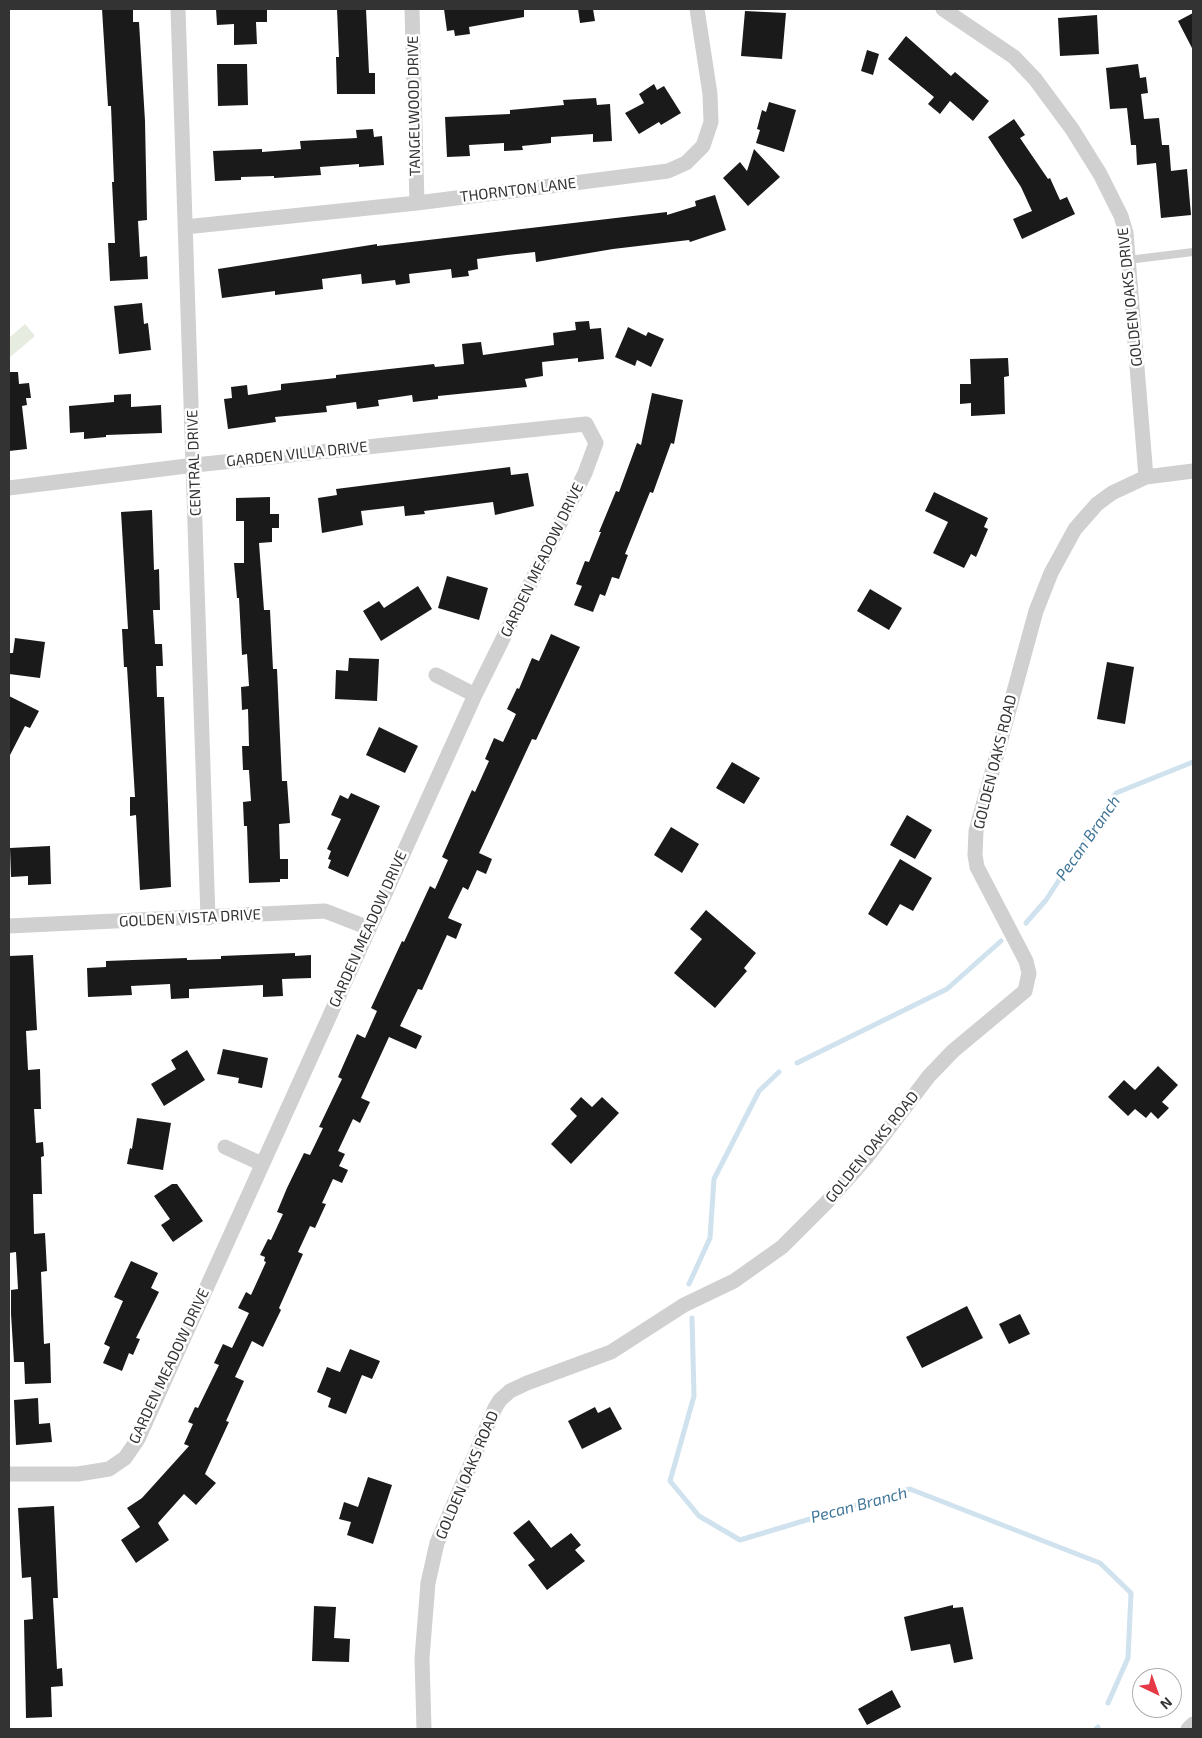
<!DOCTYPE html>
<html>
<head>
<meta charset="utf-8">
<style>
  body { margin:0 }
  #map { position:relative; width:1202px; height:1738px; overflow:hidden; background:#fff; font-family:"Exo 2",sans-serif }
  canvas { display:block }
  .frame { position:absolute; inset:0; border:10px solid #333; pointer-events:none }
  .north { position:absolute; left:1132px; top:1668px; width:50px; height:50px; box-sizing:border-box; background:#fff; border:1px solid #adadad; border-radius:50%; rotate:138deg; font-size:14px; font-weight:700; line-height:20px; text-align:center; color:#333 }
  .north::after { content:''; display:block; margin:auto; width:18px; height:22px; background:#e63946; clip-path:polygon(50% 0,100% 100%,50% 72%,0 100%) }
</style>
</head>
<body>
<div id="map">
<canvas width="1202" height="1738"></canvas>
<div class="frame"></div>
<div class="north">N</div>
</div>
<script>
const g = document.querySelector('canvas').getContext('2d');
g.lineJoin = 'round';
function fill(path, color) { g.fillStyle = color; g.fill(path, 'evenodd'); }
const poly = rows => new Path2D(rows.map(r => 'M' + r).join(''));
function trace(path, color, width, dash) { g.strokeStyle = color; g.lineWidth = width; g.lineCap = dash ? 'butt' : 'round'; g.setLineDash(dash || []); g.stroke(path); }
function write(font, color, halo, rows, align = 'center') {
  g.font = font + ' "Exo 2",sans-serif'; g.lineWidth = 5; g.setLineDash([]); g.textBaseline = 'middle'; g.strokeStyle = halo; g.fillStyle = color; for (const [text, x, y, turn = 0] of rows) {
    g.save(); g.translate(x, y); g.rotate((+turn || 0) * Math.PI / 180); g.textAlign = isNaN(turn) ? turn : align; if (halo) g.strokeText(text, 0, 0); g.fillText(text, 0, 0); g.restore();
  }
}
fill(poly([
  [25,324,35,336,9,358,9,338]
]), '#e6ecdf');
trace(poly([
  [1026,923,1046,900,1116,793,1193,762],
  [797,1063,947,989,1001,941],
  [689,1284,710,1238,714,1179,759,1091,779,1072],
  [692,1318,694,1396,670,1481,699,1516,740,1540,910,1489,1100,1563,1131,1593,1128,1658,1108,1703],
  [1096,1729,1098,1727]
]), '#cfe2ee', 5);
fill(poly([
  [102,9,133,9,133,22,139,22,145,121,147,220,138,221,140,257,147,256,148,279,110,281,108,243,115,243,112,182,114,182,111,106,108,106],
  [216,9,267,9,267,22,256,22,257,44,234,45,234,24,217,25],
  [337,9,366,9,369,73,375,73,375,94,337,94,336,57,339,57],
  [444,9,524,9,524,17,469,27,470,34,455,36,454,30,447,31],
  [578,9,593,9,595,21,580,23],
  [745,11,786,13,782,59,741,56],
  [1193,13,1193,50,1178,21],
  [1097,15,1099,54,1060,56,1058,18],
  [906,36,951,76,955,72,989,101,973,121,950,101,940,114,928,104,934,97,888,59],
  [867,50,879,54,873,75,861,71],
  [217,64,247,64,248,105,218,106],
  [1138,64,1140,78,1146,77,1148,93,1141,94,1144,119,1159,118,1162,145,1169,145,1171,171,1187,169,1191,215,1161,218,1156,163,1137,165,1136,145,1131,145,1127,108,1110,109,1106,68],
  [654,84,657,90,664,86,681,113,661,125,659,122,639,134,625,113,644,103,639,94],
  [596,98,597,105,610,104,612,141,593,142,593,134,551,137,551,143,522,146,523,150,504,151,504,143,469,145,470,156,447,157,445,117,510,114,510,110,564,105,563,100],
  [769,102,796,110,784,152,756,143,760,130,757,129,762,110,766,112],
  [1014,119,1025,135,1020,138,1048,179,1050,178,1060,200,1067,197,1075,214,1022,239,1013,219,1032,211,1021,187,988,137],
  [373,129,374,137,382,136,384,165,359,167,359,164,320,167,321,175,274,178,274,176,241,177,241,180,215,181,213,151,262,149,262,152,301,149,300,141,357,138,356,130],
  [754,149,780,177,748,206,723,178,740,162,747,171],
  [715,195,726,230,690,242,689,240,613,249,536,262,535,252,507,255,477,259,478,269,468,271,469,276,452,278,451,269,409,274,410,283,396,285,395,280,362,284,361,274,322,279,323,289,275,295,275,291,222,298,218,269,377,244,377,246,667,212,667,215,696,206,695,201],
  [142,303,144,324,148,323,151,350,119,354,114,306],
  [589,321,590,329,601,328,604,359,578,362,578,358,542,362,543,376,525,379,527,387,438,396,438,399,413,402,412,395,378,400,379,406,357,409,356,402,326,406,327,412,275,417,276,422,228,429,224,399,232,398,231,387,247,385,248,395,281,390,281,384,336,378,336,375,434,364,435,367,464,364,462,344,481,342,483,355,554,345,553,333,576,330,575,322],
  [628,327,646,336,648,332,664,339,651,367,637,360,635,366,615,357],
  [1008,358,1009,376,1004,377,1005,414,971,416,971,403,960,404,960,384,971,384,970,359],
  [9,372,18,372,19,384,29,383,31,398,26,398,27,405,22,406,27,449,9,451],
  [652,393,683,400,674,444,671,443,653,493,650,492,625,554,628,555,619,579,612,577,605,596,600,594,593,612,574,605,582,586,576,584,585,561,589,562,601,532,599,532,616,491,619,492,637,443,641,445],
  [131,394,131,407,161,405,162,433,106,435,106,437,84,439,84,432,70,433,69,406,114,402,114,395],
  [510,467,511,475,528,473,534,506,495,515,493,502,424,511,425,514,405,516,404,506,361,511,363,525,322,533,318,498,337,495,336,489],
  [934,492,988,518,984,527,988,529,976,557,971,554,964,568,933,553,948,522,925,511],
  [270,497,270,514,279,514,279,528,272,528,272,542,259,543,264,610,270,610,273,669,277,669,282,781,287,781,290,823,279,824,280,859,288,859,288,879,280,879,280,882,249,883,247,826,244,826,243,802,251,801,249,770,243,770,242,746,249,746,248,709,242,710,241,687,249,686,247,654,242,655,239,598,237,598,234,563,244,563,244,521,236,521,236,498],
  [152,510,154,570,159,569,160,610,153,610,155,644,162,644,163,666,156,666,157,697,164,697,171,887,140,890,136,815,130,816,130,797,135,797,127,667,124,667,122,629,128,629,121,512],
  [447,576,488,588,479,620,438,608],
  [418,586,432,609,381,641,363,611,379,601,384,608],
  [870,589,902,608,889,630,857,611],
  [551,634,580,647,536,740,532,739,479,853,492,859,486,874,477,870,468,890,463,887,448,918,462,924,456,939,447,935,422,990,418,989,400,1026,422,1036,416,1049,389,1037,361,1098,370,1102,360,1123,353,1119,338,1151,345,1154,339,1166,348,1170,342,1183,333,1179,322,1203,326,1204,315,1228,310,1226,298,1252,303,1254,279,1308,281,1310,263,1347,252,1341,235,1377,244,1381,226,1421,229,1422,205,1474,216,1483,196,1505,184,1494,158,1523,169,1540,136,1563,121,1540,140,1527,127,1508,142,1498,189,1446,184,1444,193,1424,188,1422,195,1407,198,1408,219,1365,214,1363,223,1344,232,1348,249,1313,238,1308,246,1292,251,1295,266,1262,264,1261,265,1257,260,1255,268,1239,271,1240,283,1214,277,1212,287,1188,304,1153,310,1155,323,1128,319,1127,342,1079,338,1077,357,1034,365,1038,377,1011,371,1008,402,941,404,942,430,886,435,889,448,860,442,857,472,790,475,792,489,761,485,759,494,738,503,742,516,714,507,709,517,688,519,689,532,658,539,661],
  [15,638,45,642,40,678,9,674,9,653,13,653],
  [349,658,379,659,377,701,335,699,336,670,348,671],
  [1107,662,1134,667,1125,724,1097,719],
  [9,696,39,711,30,728,25,726,9,757],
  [379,727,418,746,405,773,366,755],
  [732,762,760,778,744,804,716,788],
  [351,793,380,806,348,877,328,868,331,860,328,859,331,851,327,849,341,819,331,815,340,795,348,799],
  [907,815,932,830,915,859,890,845],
  [671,827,699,844,682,873,654,855],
  [50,846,51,884,28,885,28,876,11,877,10,848],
  [900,859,932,878,913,911,900,904,887,926,868,914],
  [706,910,756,953,744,968,747,971,715,1008,674,973,702,939,690,929],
  [295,953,295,956,311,955,311,978,282,979,283,996,263,997,263,985,189,989,189,998,171,999,170,984,131,986,132,995,88,997,87,968,106,967,106,961,187,958,187,960,221,959,221,956],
  [33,955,37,1030,26,1031,28,1070,40,1069,41,1109,34,1109,36,1143,43,1142,44,1156,41,1157,42,1194,33,1194,34,1234,45,1233,47,1271,41,1272,44,1344,50,1343,51,1383,25,1384,24,1362,14,1362,11,1314,11,1290,18,1289,16,1252,9,1253,9,956],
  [223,1049,268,1058,262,1088,238,1083,239,1078,217,1074],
  [187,1050,205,1080,164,1106,151,1084,176,1069,171,1060],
  [1158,1066,1178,1085,1162,1102,1169,1108,1158,1119,1151,1112,1146,1118,1135,1109,1128,1116,1108,1097,1124,1080,1135,1090],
  [581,1097,592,1107,602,1097,619,1113,571,1164,551,1144,577,1116,570,1109],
  [137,1118,171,1123,163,1170,127,1164,130,1148,132,1149],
  [172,1184,177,1184,203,1221,173,1242,161,1225,170,1219,154,1196],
  [131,1261,158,1273,151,1288,159,1292,136,1338,140,1339,133,1355,129,1353,122,1371,103,1363,110,1347,104,1344,123,1301,114,1297],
  [967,1306,983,1338,922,1368,906,1337],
  [1020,1314,1030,1334,1009,1344,999,1324],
  [350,1349,380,1361,372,1379,362,1375,346,1414,328,1407,331,1398,317,1392,327,1367,340,1372],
  [38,1398,39,1424,50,1423,52,1442,16,1445,14,1400],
  [595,1407,598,1413,610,1407,622,1429,582,1449,568,1421],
  [368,1477,392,1485,373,1544,347,1535,351,1522,339,1519,344,1502,358,1507],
  [54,1506,58,1598,53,1598,57,1669,62,1668,63,1686,51,1687,52,1717,26,1718,24,1620,33,1619,31,1577,22,1578,18,1508],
  [529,1520,551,1548,571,1533,581,1545,575,1550,585,1561,547,1590,528,1565,535,1560,513,1533],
  [953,1605,953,1608,963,1607,973,1659,954,1663,950,1644,911,1651,904,1617],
  [314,1606,336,1607,334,1638,350,1639,349,1662,312,1661],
  [892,1690,901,1707,867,1725,858,1709]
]), '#1a1a1a');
trace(poly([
  [1128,260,1193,252]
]), '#d0d0d0', 8);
trace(poly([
  [178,9,208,918],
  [412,9,417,203],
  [943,9,1014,57,1035,79,1072,129,1100,174,1121,216,1126,233,1146,477],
  [185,227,417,203,668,171,686,163,703,146,711,122,710,94,697,9],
  [9,488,195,465,586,424,596,443,585,473,475,695,138,1439,125,1458,109,1469,78,1474,9,1474],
  [436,675,475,695],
  [9,926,325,911,369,928],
  [225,1147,262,1164],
  [424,1729,422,1658,428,1583,437,1543,495,1408,500,1400,510,1391,527,1383,611,1352,684,1305,734,1281,782,1247,827,1202,867,1157,929,1076,953,1051,1025,991,1029,973,1026,961,977,867,975,855,976,831,1036,611,1051,573,1075,529,1097,504,1112,493,1146,477,1193,471],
  [1188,1729,1193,1724]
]), '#d0d0d0', 15);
write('15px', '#333', '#fff', [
  ["TANGELWOOD DRIVE",414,106,-91],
  ["THORNTON LANE",518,190,-7],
  ["GOLDEN OAKS DRIVE",1130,297,-96],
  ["GARDEN VILLA DRIVE",297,454,-6],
  ["CENTRAL DRIVE",194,463,-92],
  ["GARDEN MEADOW DRIVE",542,560,-64],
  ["GOLDEN OAKS ROAD",995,762,-76],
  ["GOLDEN VISTA DRIVE",190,918,-3],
  ["GARDEN MEADOW DRIVE",368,929,-66],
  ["GOLDEN OAKS ROAD",872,1147,-51],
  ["GARDEN MEADOW DRIVE",169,1366,-65],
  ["GOLDEN OAKS ROAD",467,1475,-67]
]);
write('italic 16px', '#3f7597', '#fff', [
  ["Pecan Branch",1088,838,-55],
  ["Pecan Branch",859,1505,-15]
]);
</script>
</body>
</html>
